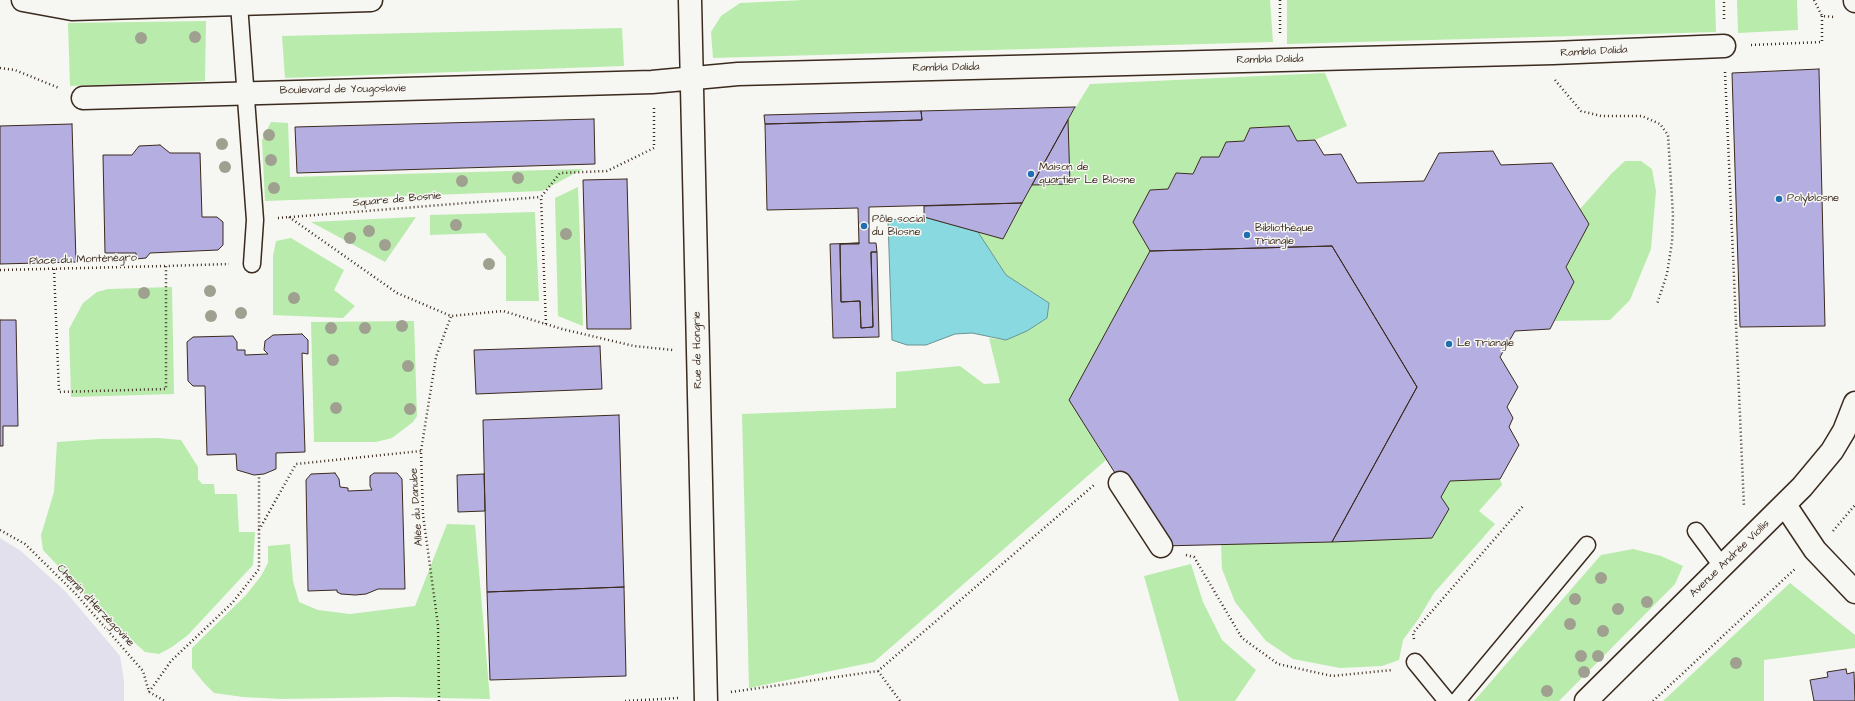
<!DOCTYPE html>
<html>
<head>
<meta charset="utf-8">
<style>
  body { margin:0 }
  canvas { display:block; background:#f6f6f2 }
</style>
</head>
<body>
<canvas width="1855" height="701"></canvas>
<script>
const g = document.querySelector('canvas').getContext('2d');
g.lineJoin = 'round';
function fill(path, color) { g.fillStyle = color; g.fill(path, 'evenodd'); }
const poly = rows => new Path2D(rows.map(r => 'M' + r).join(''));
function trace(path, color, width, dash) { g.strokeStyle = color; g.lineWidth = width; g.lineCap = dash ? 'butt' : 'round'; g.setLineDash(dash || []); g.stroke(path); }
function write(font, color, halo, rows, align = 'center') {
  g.font = font + ' "Architects Daughter",sans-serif'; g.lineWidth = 3; g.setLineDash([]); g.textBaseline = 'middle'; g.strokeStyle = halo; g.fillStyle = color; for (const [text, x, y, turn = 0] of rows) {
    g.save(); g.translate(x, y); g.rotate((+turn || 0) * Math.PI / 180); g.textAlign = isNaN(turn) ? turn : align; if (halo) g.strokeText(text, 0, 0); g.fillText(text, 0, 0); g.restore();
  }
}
fill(poly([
  [0,538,21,551,66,592,120,656,124,681,124,701,0,701]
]), '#e2e0ed');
fill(poly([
  [804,0,1270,0,1273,42,713,58,711,32,721,16,740,3],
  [1287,0,1715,0,1716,32,1287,44],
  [1737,0,1797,0,1798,30,1738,33],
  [206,21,205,81,70,86,68,23],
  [622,28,624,66,285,78,282,36],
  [1325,73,1347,126,1315,140,1297,141,1289,126,1250,128,1244,141,1226,142,1219,157,1201,157,1193,174,1176,173,1168,189,1150,190,1133,222,1150,251,1070,400,1106,460,874,662,749,688,742,414,896,408,896,372,960,366,984,384,1000,383,989,338,1006,340,1027,331,1047,318,1049,303,1006,275,978,232,1003,239,1032,185,1069,184,1068,120,1090,84],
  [271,122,288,123,290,177,583,169,542,191,265,201,262,140],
  [1625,161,1641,161,1652,169,1656,191,1651,249,1630,300,1610,320,1554,321,1574,282,1566,267,1589,224,1580,209,1612,173],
  [578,187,583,326,558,316,555,198],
  [535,212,539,301,506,301,506,257,485,233,430,235,430,215],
  [416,217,385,262,311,222],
  [291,238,344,270,334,290,355,306,343,318,273,315,273,256,276,241],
  [172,287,174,394,71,397,69,329,83,303,97,292,108,289],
  [414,321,417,416,413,422,392,438,376,442,314,442,311,322],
  [159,438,181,440,198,467,198,479,202,484,214,484,215,494,237,494,239,532,255,532,253,565,188,635,172,647,159,654,145,652,102,613,43,550,41,535,54,492,57,442,100,439],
  [1500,479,1502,485,1479,511,1495,524,1434,593,1419,618,1403,640,1399,660,1382,666,1340,668,1293,659,1266,641,1235,602,1222,569,1221,544,1432,538,1449,509,1441,497,1450,481],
  [447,524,475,525,490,699,395,697,282,699,243,697,214,693,204,683,192,668,192,648,246,595,261,576,268,563,268,546,290,544,293,581,299,602,318,610,350,614,415,606],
  [1633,549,1661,556,1683,566,1675,584,1559,701,1474,701,1601,555],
  [1191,564,1203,602,1222,640,1256,670,1235,701,1179,701,1144,576],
  [1790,583,1855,635,1855,648,1764,660,1764,701,1663,701]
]), '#b9ecac');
const water = poly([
  [924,217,978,232,1006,275,1049,303,1047,318,1027,331,1006,340,972,333,955,334,926,345,907,345,892,340,888,220,924,217]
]);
fill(water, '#89dae0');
trace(water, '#6a9492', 1);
const building = poly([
  [1819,69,1825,326,1740,327,1732,73,1819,69],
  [1075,107,1022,203,869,207,869,243,876,243,877,252,871,252,873,327,861,328,860,301,841,302,840,244,859,244,858,208,767,210,765,124,922,120,921,111,1075,107],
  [921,111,922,120,765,124,764,115,921,111],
  [594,119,595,164,297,173,295,127,594,119],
  [1068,120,1070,184,1032,185,1068,120],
  [72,124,76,262,0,264,0,126,72,124],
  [1289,126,1297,141,1315,140,1324,155,1341,154,1357,183,1424,181,1439,153,1493,151,1501,165,1552,163,1589,224,1566,267,1574,282,1550,329,1515,331,1500,357,1518,387,1507,407,1513,418,1509,427,1519,445,1500,479,1450,481,1441,497,1449,509,1432,538,1332,542,1417,387,1332,246,1150,251,1133,222,1150,190,1168,189,1176,173,1193,174,1201,157,1219,157,1226,142,1244,141,1250,128,1289,126],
  [160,145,170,153,200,153,202,217,217,217,223,222,223,245,218,250,150,253,146,258,136,259,136,253,105,253,103,155,132,155,139,146,160,145],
  [627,179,631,329,587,329,583,180,627,179],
  [1022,203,1003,239,924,217,924,206,1022,203],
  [859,243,840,244,841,302,860,301,861,328,873,327,871,252,877,252,879,337,833,338,830,244,859,243],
  [1332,246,1417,387,1332,542,1161,546,1069,400,1150,251,1332,246],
  [0,320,16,320,18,426,3,426,3,446,0,446,0,320],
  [302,334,308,340,308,354,302,353,305,452,276,453,276,469,264,474,254,475,237,470,236,454,207,455,205,386,193,386,188,381,187,342,193,337,233,336,237,342,237,350,245,350,245,355,268,354,264,350,265,341,273,335,302,334],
  [600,346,602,389,476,394,474,350,600,346],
  [619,415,624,587,487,592,483,420,619,415],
  [335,473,339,479,340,487,348,488,348,491,372,490,370,486,370,476,374,473,397,473,402,479,405,589,378,589,366,594,355,595,341,594,337,592,337,590,308,591,306,480,311,474,335,473],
  [484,474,485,511,458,512,457,475,484,474],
  [624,587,626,676,490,680,487,592,624,587],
  [1846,669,1847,674,1854,672,1855,701,1814,701,1810,680,1828,677,1827,672,1846,669]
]);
fill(building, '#b5aee0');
trace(building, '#3b2a1e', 1);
const lane = poly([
  [239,4,255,220,252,264],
  [1696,531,1722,566],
  [1415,662,1447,701],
  [1457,701,1587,545]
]);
const street = poly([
  [23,0,72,9,371,0],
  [690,0,706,701],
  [83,98,652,82,738,74,1553,53,1724,46],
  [1120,483,1161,546],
  [1785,505,1815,550,1855,592]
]);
const secondary = poly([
  [1855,0,1855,1],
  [1586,701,1802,487,1832,451,1844,431,1855,403]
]);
trace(lane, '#3b2a1e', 19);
trace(street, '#3b2a1e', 25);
trace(secondary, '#3b2a1e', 25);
trace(poly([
  [1814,0,1822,16,1834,17],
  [1724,19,1724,0],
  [1280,33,1280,0],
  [1751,45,1822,42,1822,16],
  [0,68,15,70,59,88],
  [1725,72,1744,507],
  [1555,80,1581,111,1601,116,1642,116,1660,124,1668,135,1673,215,1672,242,1667,274,1657,304],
  [289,217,397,293,451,316,503,311,562,329,634,346,673,350],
  [278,218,541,197],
  [54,269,59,392,166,389,166,266,229,264],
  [0,270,166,266],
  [546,324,541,197,560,173,607,171,654,148,654,108],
  [0,530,25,544,75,593,143,671,149,692,165,701],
  [259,530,296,464,421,451],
  [1833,531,1855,505],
  [1186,555,1194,557,1242,638,1278,664,1332,676,1392,670],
  [1414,639,1413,633,1524,505],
  [878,671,900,701],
  [149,692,171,661,233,602,259,569,259,475],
  [731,692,878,671,1094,485],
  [439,701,438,625,423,515,421,451,436,357,451,316],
  [625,701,679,698],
  [1653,701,1796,568]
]), '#3b2a1e', 2.5, [1, 3]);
trace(lane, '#f6f6f2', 16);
trace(street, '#f6f6f2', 22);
trace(secondary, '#f6f6f2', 22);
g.fillStyle = '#a0a091';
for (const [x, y] of [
  [195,37],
  [141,38],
  [269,135],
  [222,144],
  [271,160],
  [225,167],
  [518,178],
  [462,181],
  [274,188],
  [456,225],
  [369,231],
  [566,234],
  [350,238],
  [385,245],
  [489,264],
  [210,291],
  [144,293],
  [294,298],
  [241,313],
  [211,316],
  [402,326],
  [331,328],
  [365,328],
  [333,360],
  [408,366],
  [336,408],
  [410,409],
  [1601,578],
  [1575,599],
  [1647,602],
  [1618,609],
  [1570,624],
  [1603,631],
  [1581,656],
  [1598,656],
  [1736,663],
  [1584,672],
  [1547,691]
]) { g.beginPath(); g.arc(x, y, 6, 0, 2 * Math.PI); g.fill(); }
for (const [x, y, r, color] of [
  [1031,174,4,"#1f6fb2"],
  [1779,199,4,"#1f6fb2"],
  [864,226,4,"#1f6fb2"],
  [1247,235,4,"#1f6fb2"],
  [1449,344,4,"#1f6fb2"]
]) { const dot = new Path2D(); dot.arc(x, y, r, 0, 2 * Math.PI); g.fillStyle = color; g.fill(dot); trace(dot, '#f6f6f2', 1.5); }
write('11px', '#3b2a1e', '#f6f6f2', [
  ["Rambla Dalida",1594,52,-3],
  ["Rambla Dalida",1270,60,-1],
  ["Rambla Dalida",946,68,-1],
  ["Boulevard de Yougoslavie",343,90,-1],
  ["Square de Bosnie",397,200,-5],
  ["Place du Monténégro",83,260,-2],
  ["Rue de Hongrie",698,350,-91],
  ["Allée du Danube",417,507,-94],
  ["Avenue Andrée Viollis",1730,559,-44],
  ["Chemin d'Herzégovine",95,606,47]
]);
write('11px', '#3b2a1e', '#f6f6f2', [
  ["Maison de",1039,168],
  ["quartier Le Blosne",1039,181],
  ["Polyblosne",1787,199],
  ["Pôle social",872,220],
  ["du Blosne",872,233],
  ["Bibliothèque",1255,229],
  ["Triangle",1255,242],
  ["Le Triangle",1457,344]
], 'left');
</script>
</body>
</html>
